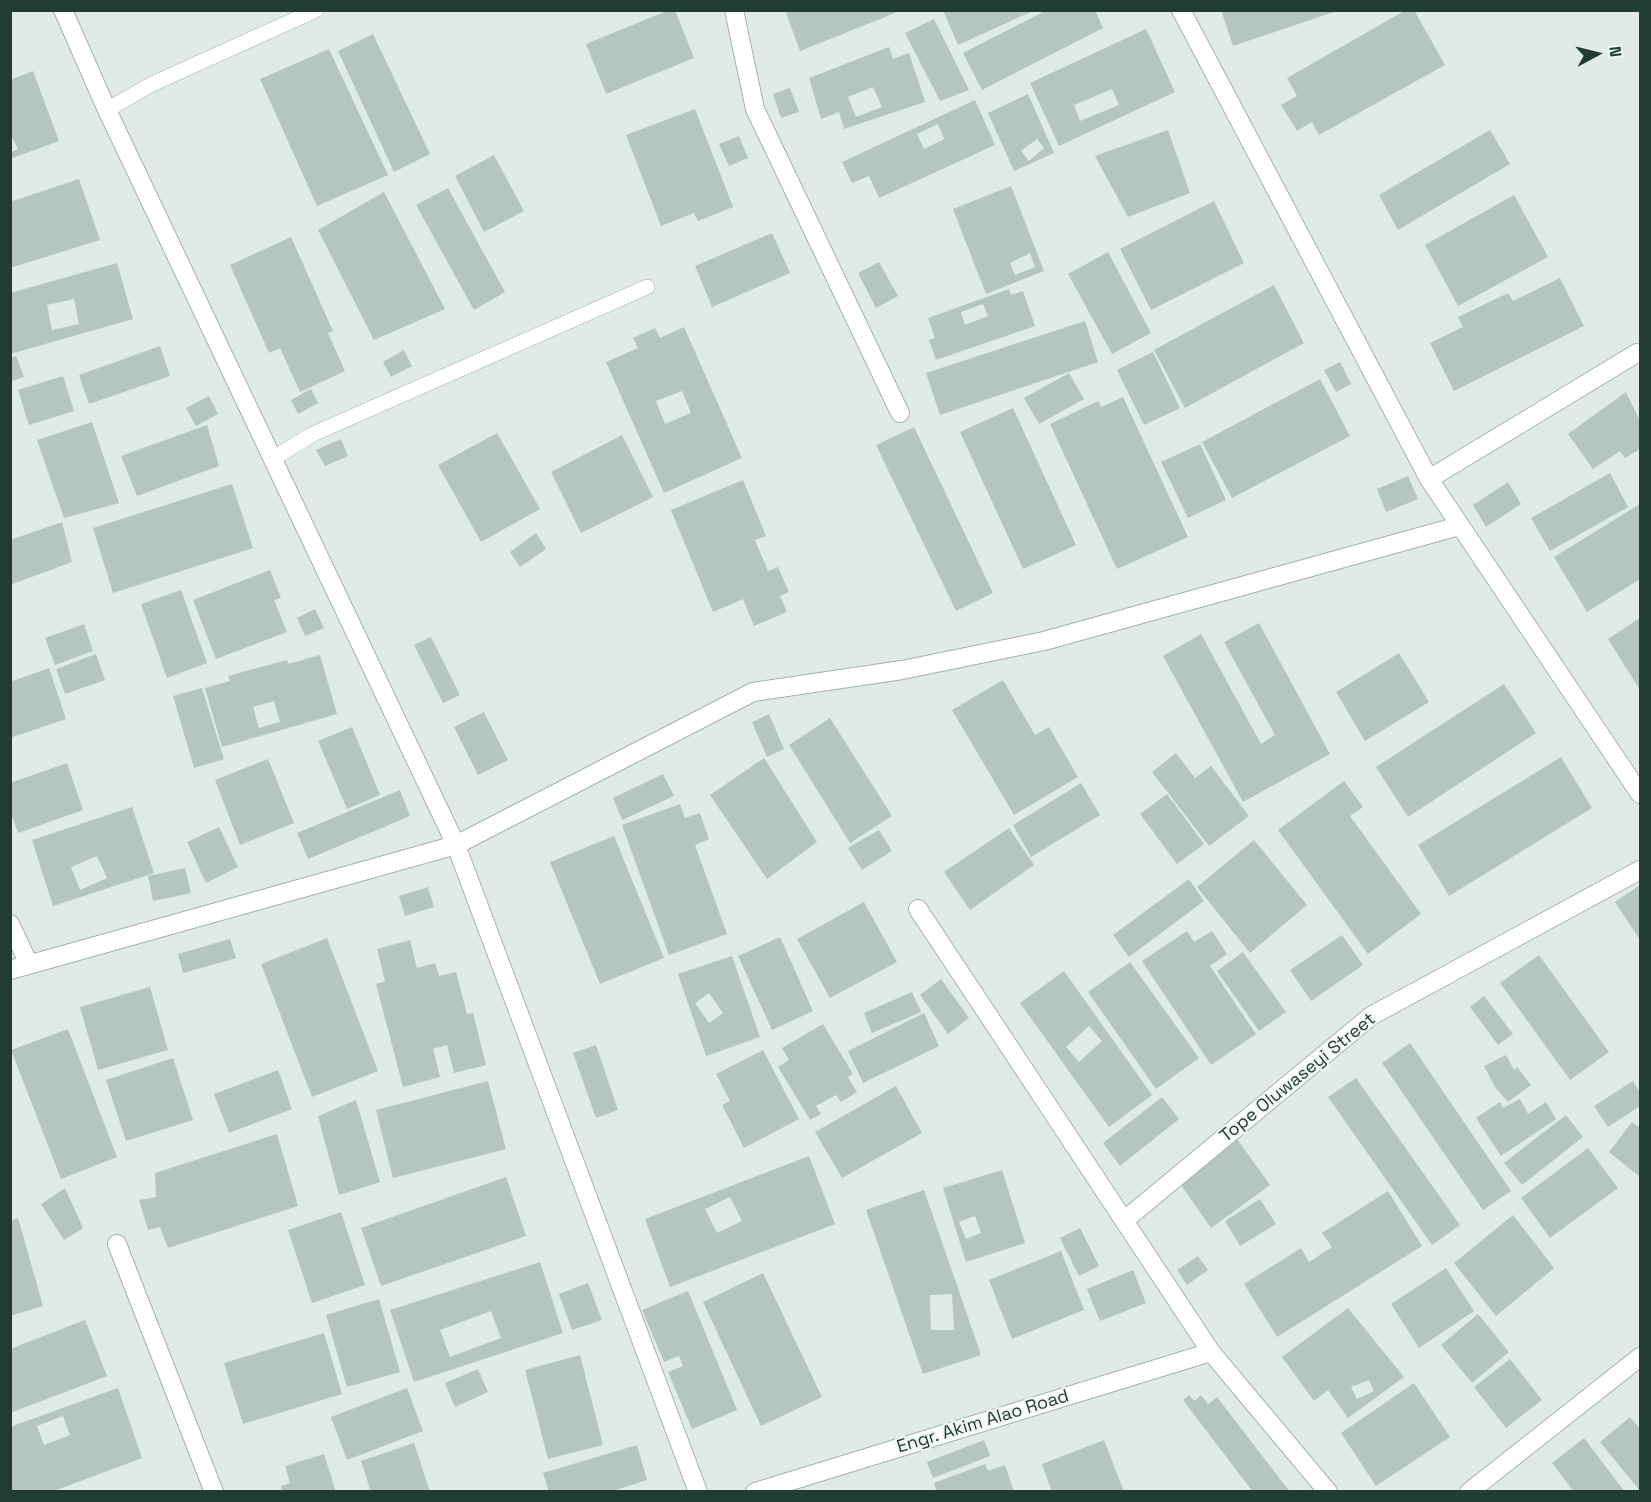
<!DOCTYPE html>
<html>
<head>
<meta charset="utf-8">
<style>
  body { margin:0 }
  #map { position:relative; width:1651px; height:1502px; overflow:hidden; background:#e0ebe5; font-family:"Space Grotesk",sans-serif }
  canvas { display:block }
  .frame { position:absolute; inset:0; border:12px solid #213c32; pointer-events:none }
  .north { position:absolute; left:1567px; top:24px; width:60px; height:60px; -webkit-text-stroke:4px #f1f8f4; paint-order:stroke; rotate:83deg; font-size:16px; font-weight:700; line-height:24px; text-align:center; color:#213c32 }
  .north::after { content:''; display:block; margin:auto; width:21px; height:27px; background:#213c32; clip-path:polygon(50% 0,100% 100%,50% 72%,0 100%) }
</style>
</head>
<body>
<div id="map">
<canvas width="1651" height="1502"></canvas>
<div class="frame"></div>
<div class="north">N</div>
</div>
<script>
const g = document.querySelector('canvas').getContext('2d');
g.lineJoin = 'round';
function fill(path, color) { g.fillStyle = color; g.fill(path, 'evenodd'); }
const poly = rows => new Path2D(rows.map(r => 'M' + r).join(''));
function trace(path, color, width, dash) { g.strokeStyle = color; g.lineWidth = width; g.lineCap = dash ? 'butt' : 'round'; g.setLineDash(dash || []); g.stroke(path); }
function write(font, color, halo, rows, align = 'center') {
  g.font = font + ' "Space Grotesk",sans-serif'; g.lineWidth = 4.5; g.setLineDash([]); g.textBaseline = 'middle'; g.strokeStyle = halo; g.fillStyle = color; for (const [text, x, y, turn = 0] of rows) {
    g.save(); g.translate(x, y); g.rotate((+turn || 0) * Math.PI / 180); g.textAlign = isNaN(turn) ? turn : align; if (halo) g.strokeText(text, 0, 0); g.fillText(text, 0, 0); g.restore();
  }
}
fill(poly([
  [669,10,675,10,694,58,606,94,586,44],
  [785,10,843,12,900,11,800,51],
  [943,10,1035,10,958,45],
  [1047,10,1095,10,1103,28,982,90,963,53],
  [1221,10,1337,10,1337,11,1233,46],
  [1406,10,1414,10,1445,65,1319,135,1312,122,1297,131,1281,105,1297,96,1287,78],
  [934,19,969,90,940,101,905,33],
  [1146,29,1175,92,1059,146,1030,83],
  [1112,89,1119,105,1080,121,1074,105],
  [373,34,430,154,394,172,338,51],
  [889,47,893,59,909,53,925,102,844,129,839,112,821,119,809,78],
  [873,87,882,107,856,117,848,97],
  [329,49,388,175,317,206,260,79],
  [33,71,59,141,10,159,10,153,18,149,10,134,10,80],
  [790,88,799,112,781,118,773,94],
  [1028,94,1054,153,1014,171,988,113],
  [1037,139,1044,148,1029,161,1021,151],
  [975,100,995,145,879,198,869,176,852,183,842,162],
  [938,124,944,139,924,149,917,134],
  [695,109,733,207,698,221,694,213,661,226,626,135],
  [1168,130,1190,193,1128,217,1095,156],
  [1490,130,1510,164,1398,230,1379,195],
  [739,136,748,158,729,166,719,144],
  [494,155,524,211,484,232,455,176],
  [79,179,100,240,10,268,10,202],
  [1011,186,1044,271,986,294,953,209],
  [1030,253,1035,267,1015,275,1010,263],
  [448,188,505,292,474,310,416,205],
  [384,192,445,309,374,340,318,230],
  [1514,195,1548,257,1458,306,1425,245],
  [1214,201,1244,263,1151,310,1120,249],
  [772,233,790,273,712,307,695,266],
  [291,237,333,331,328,333,345,371,300,392,280,348,269,353,230,265],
  [1108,252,1151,333,1112,354,1068,274],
  [879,262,898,296,876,308,858,273],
  [117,263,133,319,10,354,10,293],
  [74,299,79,324,52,330,47,305],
  [1560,278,1584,326,1454,391,1430,343,1463,327,1458,317,1508,293,1513,301],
  [1274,285,1304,343,1185,408,1154,350],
  [1009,289,1011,295,1023,291,1035,326,936,360,929,340,935,338,928,318],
  [983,304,988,316,965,325,961,312],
  [1085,321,1098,362,940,415,926,373],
  [684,327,742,458,664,493,606,362,638,348,633,338,655,328,660,338],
  [682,391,691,413,665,424,656,401],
  [160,346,170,376,89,404,79,375],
  [404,350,412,366,391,377,383,362],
  [1153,352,1180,408,1144,425,1117,370],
  [16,356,24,377,10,382,10,358],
  [1340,362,1351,384,1336,392,1324,370],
  [1069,373,1084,399,1039,424,1024,398],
  [63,376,74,411,29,425,18,390],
  [1320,379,1350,436,1232,498,1202,442],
  [311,389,318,403,298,414,291,400],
  [1626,392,1640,421,1640,449,1625,458,1620,451,1593,469,1568,434],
  [209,396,218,414,196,426,186,408],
  [1123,397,1188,537,1117,569,1050,424,1098,401,1101,407],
  [1013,408,1076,545,1023,569,960,432],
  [92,422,119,503,64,518,37,440],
  [207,425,219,466,137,496,121,456],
  [914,427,993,593,956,611,876,445],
  [497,433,540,509,481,542,438,465],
  [622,435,653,497,581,533,551,472],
  [341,439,348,456,325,466,316,450],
  [1200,444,1226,500,1188,518,1161,462],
  [1610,473,1628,507,1550,551,1531,518],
  [1408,476,1418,499,1386,512,1377,489],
  [743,480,766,536,755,540,768,571,778,567,789,592,780,596,787,612,754,626,743,599,713,612,671,510],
  [1508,482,1521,504,1486,527,1473,505],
  [232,484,253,548,113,593,93,528],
  [1640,504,1640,579,1587,612,1554,557],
  [62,522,72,562,10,585,10,540],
  [536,533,546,549,520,567,510,552],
  [270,570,281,598,274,600,287,632,216,659,193,600],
  [181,590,207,663,167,678,141,604],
  [315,609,324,628,305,636,297,618],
  [1640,618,1640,690,1608,639],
  [1259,623,1330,754,1243,802,1163,656,1201,634,1261,744,1275,735,1224,642],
  [84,624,93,651,55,665,45,638],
  [431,637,460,695,443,703,414,645],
  [1399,653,1429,702,1365,741,1336,692],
  [96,654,105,680,65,694,56,669],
  [320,655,337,714,222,747,205,688,230,681,228,676,287,660,288,664],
  [274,701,280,722,259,728,253,707],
  [49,668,66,719,10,738,10,682],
  [1003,680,1035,735,1049,727,1078,777,1014,815,952,710],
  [1504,684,1536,733,1408,817,1376,767],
  [202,688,224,759,194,768,173,696],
  [484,712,508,760,478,775,454,727],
  [769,714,784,749,767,757,752,722],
  [830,718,892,816,850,843,789,745],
  [352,727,380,795,347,809,318,741],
  [1176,753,1195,778,1211,766,1249,816,1209,846,1152,772],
  [1561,757,1592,808,1449,896,1418,845],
  [764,758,817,842,767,879,710,795],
  [268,759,294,823,240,845,215,780],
  [67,763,83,810,18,833,10,810,10,783],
  [663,774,674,796,622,820,613,798],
  [1344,781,1363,807,1350,816,1421,914,1368,954,1278,830],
  [1081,783,1100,815,1031,857,1013,825],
  [400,790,410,816,308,859,297,833],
  [1167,794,1204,844,1177,864,1140,814],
  [680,804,685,818,700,813,709,839,695,845,727,934,669,955,622,825],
  [132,807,154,873,53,906,32,840],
  [97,856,107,878,80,890,71,867],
  [219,827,238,867,206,883,187,842],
  [1009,828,1034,865,970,910,944,872],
  [879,830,892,851,862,870,848,848],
  [614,836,664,958,600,984,550,862],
  [1254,840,1307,905,1250,953,1197,887],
  [185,868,191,893,153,901,148,876],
  [1189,879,1204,901,1129,957,1113,935],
  [1640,885,1640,940,1615,902],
  [428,887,434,907,405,916,399,896],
  [864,902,897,962,830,998,797,939],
  [1187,931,1194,942,1212,931,1227,954,1210,966,1256,1034,1211,1065,1142,961],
  [1342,935,1363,965,1311,1001,1290,970],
  [780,937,813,1011,772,1030,738,956],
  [327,938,378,1071,312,1097,261,964],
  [230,939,236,958,183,973,178,954],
  [410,940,417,968,435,963,439,976,456,972,467,1014,473,1013,486,1065,454,1073,447,1045,433,1049,440,1077,403,1087,376,984,385,981,377,949],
  [1243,952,1286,1012,1259,1031,1217,971],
  [1539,955,1609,1052,1570,1080,1500,983],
  [732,956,760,1037,706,1056,678,974],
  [709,993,723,1013,709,1023,695,1003],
  [1130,962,1199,1058,1156,1089,1088,992],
  [1064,971,1152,1095,1109,1127,1020,1003],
  [1089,1026,1102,1041,1079,1062,1066,1047],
  [941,979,969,1018,948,1034,920,995],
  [150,987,168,1050,98,1070,80,1007],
  [912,992,921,1012,872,1033,864,1013],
  [1484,996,1513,1034,1498,1045,1470,1007],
  [924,1013,939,1046,863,1083,848,1051],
  [823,1024,853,1074,848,1077,857,1092,841,1102,836,1095,816,1106,821,1114,810,1120,778,1067,789,1060,782,1048],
  [68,1029,117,1157,61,1179,11,1050],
  [1410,1043,1511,1191,1483,1210,1382,1063],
  [596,1045,618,1110,596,1118,573,1053],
  [763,1050,799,1119,744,1148,722,1105,730,1101,716,1074],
  [1506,1055,1514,1070,1517,1067,1531,1085,1508,1102,1495,1087,1484,1066],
  [173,1058,193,1120,126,1141,106,1080],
  [278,1070,292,1109,229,1133,214,1094],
  [1356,1078,1460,1225,1432,1245,1328,1097],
  [488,1081,506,1149,393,1178,376,1110],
  [1633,1081,1640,1093,1640,1106,1608,1127,1594,1106],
  [896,1086,922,1133,842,1178,815,1132],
  [1162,1097,1179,1119,1120,1166,1103,1143],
  [1520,1099,1528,1114,1546,1102,1556,1119,1501,1156,1476,1118,1500,1102,1503,1108],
  [356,1100,380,1182,339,1195,318,1116],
  [1566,1115,1583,1137,1522,1185,1504,1163],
  [1632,1122,1640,1128,1640,1177,1609,1152],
  [277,1134,298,1206,168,1248,160,1227,148,1230,139,1200,156,1197,155,1173],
  [1235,1136,1270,1185,1211,1228,1176,1178],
  [1588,1148,1618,1188,1550,1238,1521,1198],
  [809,1156,835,1224,670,1287,645,1219],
  [730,1197,742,1221,717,1233,705,1209],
  [1002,1170,1025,1243,966,1262,943,1188],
  [975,1216,981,1233,966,1239,959,1222],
  [506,1177,526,1236,381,1286,361,1228],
  [65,1188,83,1228,64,1240,41,1204],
  [924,1190,981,1355,923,1374,866,1210],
  [952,1294,954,1330,931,1330,930,1295],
  [1388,1191,1422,1246,1277,1337,1244,1284,1301,1248,1309,1262,1332,1247,1322,1233],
  [1260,1199,1276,1224,1240,1246,1225,1221],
  [341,1212,365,1285,312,1303,288,1230],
  [1513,1215,1554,1268,1496,1316,1454,1263],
  [18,1218,43,1306,10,1316,10,1221],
  [1080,1228,1099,1266,1079,1276,1060,1238],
  [1061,1251,1084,1310,1012,1339,989,1280],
  [1198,1256,1208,1270,1187,1285,1177,1270],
  [540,1262,563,1333,414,1382,390,1310],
  [491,1311,501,1338,450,1357,440,1330],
  [1446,1268,1474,1311,1419,1348,1391,1304],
  [1133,1270,1146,1303,1100,1321,1087,1289],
  [763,1273,822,1397,761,1426,703,1302],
  [588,1283,602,1320,572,1330,559,1294],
  [688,1291,737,1410,692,1429,668,1372,683,1366,679,1356,664,1362,642,1310],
  [379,1299,400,1372,347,1387,326,1315],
  [1348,1308,1404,1377,1348,1418,1328,1390,1314,1401,1282,1357],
  [1369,1380,1374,1391,1357,1399,1351,1387],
  [1478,1314,1509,1352,1472,1383,1441,1345],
  [85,1320,107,1376,10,1413,10,1349],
  [324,1333,342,1394,243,1424,224,1363],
  [580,1355,603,1445,548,1459,525,1370],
  [1510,1359,1542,1400,1506,1428,1474,1387],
  [478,1369,488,1392,455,1407,445,1383],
  [1414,1383,1450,1437,1376,1486,1341,1433],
  [118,1388,142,1458,51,1492,10,1492,10,1427],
  [63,1416,70,1435,44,1445,37,1426],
  [407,1388,423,1431,347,1460,331,1417],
  [1189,1395,1194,1401,1201,1395,1208,1404,1217,1397,1290,1492,1253,1492,1183,1400],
  [1630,1417,1640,1429,1640,1491,1600,1442],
  [1584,1438,1625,1492,1574,1492,1552,1463],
  [984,1440,990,1456,933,1478,927,1462],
  [1104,1440,1124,1492,1052,1492,1042,1464],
  [414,1443,430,1492,371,1492,361,1461],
  [637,1445,647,1480,609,1492,549,1492,543,1473],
  [324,1454,336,1492,283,1492,281,1486,290,1483,285,1466],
  [985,1464,988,1471,1005,1465,1014,1492,937,1492,934,1483]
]), '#b5c6be');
const service = poly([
  [107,110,150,85,316,10],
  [272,459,313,434,647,287]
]);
const minor = poly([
  [63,10,107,110,456,845,698,1492],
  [734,10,755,109,900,413],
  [1181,10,1429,479,1640,794],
  [1429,479,1637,353],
  [918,909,1211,1352,1328,1492],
  [10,924,29,964],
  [10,970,456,845,753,692,902,670,1044,641,1459,526],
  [1126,1219,1371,1016,1640,870],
  [117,1244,214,1492],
  [755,1492,1211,1352],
  [1469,1492,1640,1357]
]);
trace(service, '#a3b3ac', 16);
trace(minor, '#a3b3ac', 20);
trace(service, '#fff', 15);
trace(minor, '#fff', 18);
write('18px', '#213c32', '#f1f8f4', [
  ["Tope Oluwaseyi Street",1298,1078,-39],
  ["Engr. Akim Alao Road",983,1422,-17]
]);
</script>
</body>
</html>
